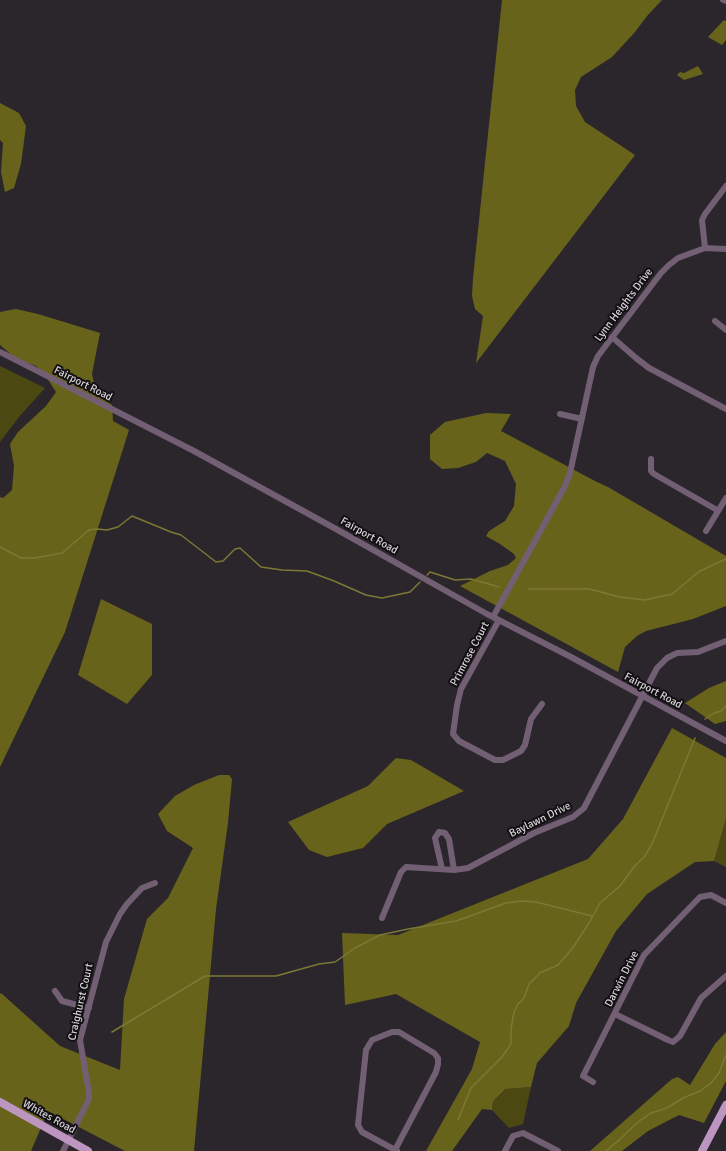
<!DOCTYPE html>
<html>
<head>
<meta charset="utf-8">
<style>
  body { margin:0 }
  canvas { display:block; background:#2b252c }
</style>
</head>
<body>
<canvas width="726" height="1151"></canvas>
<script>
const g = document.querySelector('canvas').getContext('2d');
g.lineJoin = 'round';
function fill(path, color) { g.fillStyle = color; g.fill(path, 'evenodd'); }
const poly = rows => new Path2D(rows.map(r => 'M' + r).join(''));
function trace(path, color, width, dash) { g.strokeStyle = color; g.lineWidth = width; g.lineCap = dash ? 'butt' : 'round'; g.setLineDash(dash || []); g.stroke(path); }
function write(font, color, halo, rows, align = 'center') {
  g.font = font + ' Signika,sans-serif'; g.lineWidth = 4; g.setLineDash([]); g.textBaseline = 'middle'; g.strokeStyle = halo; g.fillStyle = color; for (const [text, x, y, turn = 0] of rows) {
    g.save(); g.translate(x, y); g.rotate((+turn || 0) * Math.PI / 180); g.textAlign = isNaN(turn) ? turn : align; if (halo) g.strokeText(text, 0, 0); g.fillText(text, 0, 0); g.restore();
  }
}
fill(poly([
  [0,366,45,388,19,417,0,442],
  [726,819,726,867,714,861],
  [531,1087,523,1124,509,1128,492,1110,493,1101,507,1089]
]), '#4c4812');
fill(poly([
  [502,0,662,0,647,16,635,32,612,57,581,77,575,90,576,106,585,122,635,155,476,363,483,316,475,309,472,296,473,278],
  [724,20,726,21,726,40,722,45,708,37],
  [698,66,703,74,684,80,677,75,680,72,684,73],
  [0,103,19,113,26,126,21,164,14,188,5,192,1,172,3,143,0,140],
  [16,309,38,314,100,333,92,374,96,393,112,405,113,421,129,430,65,632,0,767,0,497,3,498,12,490,14,466,10,444,18,432,46,406,56,392,45,375,36,366,15,358,0,345,0,312],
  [486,413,511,414,501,431,595,481,608,487,726,556,726,606,693,619,646,631,637,636,625,647,618,672,460,586,490,571,508,565,516,558,514,554,500,544,486,536,489,531,505,521,514,506,516,484,505,461,487,453,476,462,458,468,442,469,430,459,430,435,445,422],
  [101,599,152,624,152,675,127,704,78,675],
  [726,681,726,721,715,724,685,703,709,688],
  [672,728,726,758,726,819,714,861,695,862,647,894,616,931,576,1003,569,1026,537,1063,531,1087,506,1089,493,1101,492,1110,482,1109,452,1151,426,1151,472,1069,480,1042,396,994,345,1005,342,933,398,935,588,859,623,819],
  [396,758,411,760,464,791,387,824,363,848,327,857,309,850,288,822,368,786],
  [219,775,229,775,232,779,228,823,216,909,194,1151,125,1151,48,1111,31,1151,0,1151,0,994,1,993,60,1046,120,1070,124,999,147,919,168,898,193,848,167,831,158,814,175,796,194,785],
  [726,1032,726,1081,704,1123,679,1115,648,1131,622,1151,590,1151,672,1079,678,1077,690,1085,715,1044]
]), '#68631b');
trace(poly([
  [0,547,21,558,35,558,62,553,89,530,97,529,107,530,118,527,132,516,171,532,181,535,216,562,223,561,235,549,240,548,261,567,282,570,307,571,334,581,366,595,382,598,410,592,420,582],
  [427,575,430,572,455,580,471,579,499,587],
  [529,589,589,589,620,597,645,600,672,594,700,571,726,559],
  [705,719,714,713,721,711,726,706],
  [112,1032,205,976,276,976,319,964,335,962,355,948,380,935,408,929,456,921,506,903,522,901,536,902,592,916],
  [458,1120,471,1088,502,1057,511,1044,511,1029,514,1012,518,1004,524,998,529,984,540,973,558,965,572,949,589,923,600,903,620,886,634,867,645,856,652,844,695,738],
  [606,1151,618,1141,638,1122,651,1113,667,1108,683,1098,700,1091,711,1083,719,1073,726,1055]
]), '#7d7834', 1.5);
trace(poly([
  [723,0,726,1],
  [705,248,702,220,705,214,726,186],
  [715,321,726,330],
  [612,337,636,358,649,368,726,409],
  [0,352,194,451,336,529,487,614,571,657,726,741],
  [560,414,582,419],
  [651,459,651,471,654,474,717,510],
  [706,531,726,498],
  [493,617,564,488,570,473,593,367,598,356,661,273,669,265,678,258,705,248,726,249],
  [499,620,461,689,457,705,453,734,459,741,495,760,503,760,521,751,525,745,531,719,542,704],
  [442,869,435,838,439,832,445,833,449,839,454,870],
  [382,918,401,872,406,867,454,870,468,868,534,833,573,817,584,808,657,668,667,658,677,653,698,652,726,641],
  [55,991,62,1001,89,1008],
  [615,1014,668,1040,673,1042,680,1036,701,998,726,976],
  [593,1082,583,1076,644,955,700,897,711,895,726,903],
  [395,1150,436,1072,438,1064,438,1058,434,1053,399,1032,392,1032,372,1040,366,1050,358,1125,362,1132,397,1151],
  [63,1151,89,1099,89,1093,80,1040,106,942,120,914,127,904,142,888,155,883],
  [505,1151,513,1136,523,1133,558,1151]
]), '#725f74', 6);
trace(poly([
  [0,1102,88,1151],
  [702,1151,726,1105]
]), '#bd95c1', 8);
write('11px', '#d6d2d7', '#120f12', [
  ["Lynn Heights Drive",624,305,-53],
  ["Fairport Road",83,384,27],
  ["Fairport Road",369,536,29],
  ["Primrose Court",470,654,-62],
  ["Fairport Road",653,691,28],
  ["Baylawn Drive",540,820,-26],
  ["Darwin Drive",622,979,-63],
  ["Craighurst Court",81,1002,-77],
  ["Whites Road",49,1117,29]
]);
</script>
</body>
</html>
